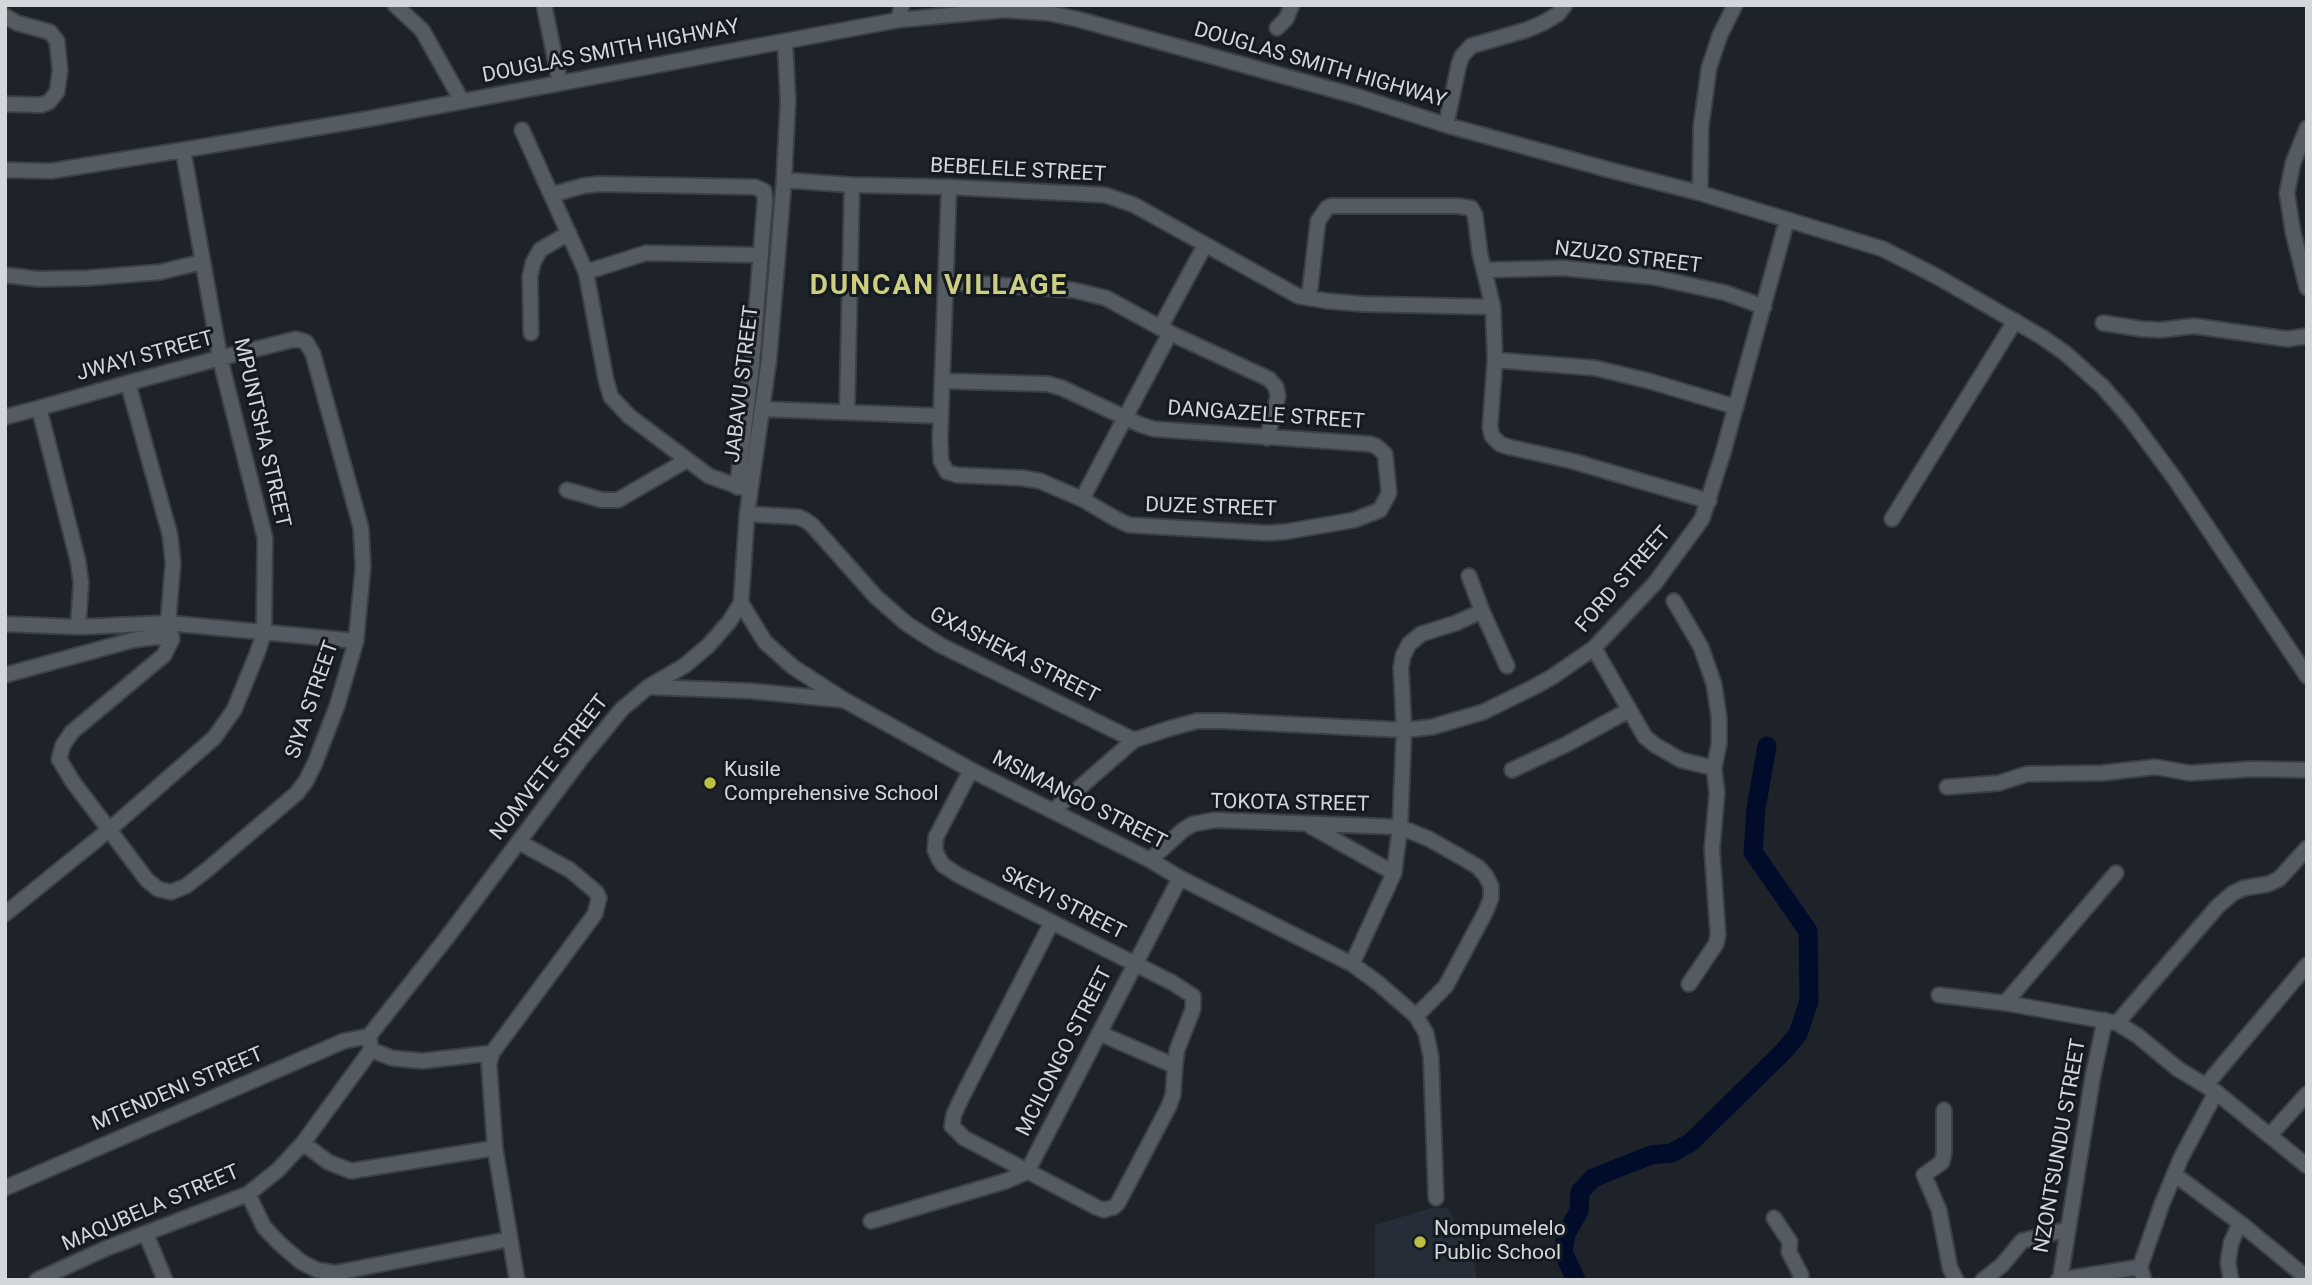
<!DOCTYPE html>
<html>
<head>
<meta charset="utf-8">
<style>
  body { margin:0 }
  #map { position:relative; width:2312px; height:1285px; overflow:hidden; background:#1e232a; font-family:Roboto,sans-serif }
  canvas { display:block }
  .frame { position:absolute; inset:0; border:7px solid #d3d6db; pointer-events:none }
</style>
</head>
<body>
<div id="map">
<canvas width="2312" height="1285"></canvas>
<div class="frame"></div>
</div>
<script>
const g = document.querySelector('canvas').getContext('2d');
g.lineJoin = 'round';
function fill(path, color) { g.fillStyle = color; g.fill(path, 'evenodd'); }
const poly = rows => new Path2D(rows.map(r => 'M' + r).join(''));
function trace(path, color, width, dash) { g.strokeStyle = color; g.lineWidth = width; g.lineCap = dash ? 'butt' : 'round'; g.setLineDash(dash || []); g.stroke(path); }
function write(font, color, halo, rows, align = 'center') {
  g.font = font + ' Roboto,sans-serif'; g.lineWidth = 6; g.setLineDash([]); g.textBaseline = 'middle'; g.strokeStyle = halo; g.fillStyle = color; for (const [text, x, y, turn = 0] of rows) {
    g.save(); g.translate(x, y); g.rotate((+turn || 0) * Math.PI / 180); g.textAlign = isNaN(turn) ? turn : align; if (halo) g.strokeText(text, 0, 0); g.fillText(text, 0, 0); g.restore();
  }
}
fill(poly([
  [1431,1208,1448,1208,1474,1258,1477,1280,1375,1280,1375,1225]
]), '#252d39');
trace(poly([
  [1576,1280,1563,1252,1566,1234,1579,1211,1580,1192,1593,1178,1651,1155,1671,1153,1690,1143,1783,1052,1798,1034,1809,1001,1808,931,1753,852,1756,809,1767,746]
]), '#000c2a', 19);
const minor = poly([
  [395,5,422,30,462,101],
  [544,5,560,83],
  [5,16,17,23,50,32,57,41,60,70,57,92,49,102,41,105,5,104],
  [898,20,902,5],
  [1277,28,1286,19,1292,5],
  [1446,125,1459,64,1462,56,1471,46,1526,30,1543,23,1558,14,1565,5],
  [2307,128,2293,163,2287,193,2293,232,2307,288],
  [522,130,586,272,606,380,611,397,629,416,709,476,743,488],
  [5,170,51,171,183,150,373,118,898,20,1004,10,1048,13,1077,19,1356,96,1446,125,1606,169,1700,193,1883,249,1936,276,2042,337,2065,353,2103,387,2129,417,2175,479,2307,676],
  [784,180,852,185,949,187,1105,195,1134,205,1298,296,1327,301,1363,304,1493,307],
  [1700,193,1701,127,1709,68,1720,35,1735,5],
  [551,195,582,186,598,184,755,187,764,191,765,200,752,365,737,487],
  [1485,270,1563,268,1653,277,1726,293,1764,307],
  [586,272,646,253,761,255],
  [5,275,38,279,88,278,160,272,202,262],
  [947,282,1073,290,1106,298,1170,333,1269,379,1276,387,1278,396,1267,438],
  [1309,298,1318,221,1327,208,1331,206,1458,206,1471,208,1475,215,1480,254,1493,307,1495,360,1490,427,1492,436,1500,444,1509,447,1572,461,1709,501],
  [2103,323,2142,329,2160,330,2194,326,2287,339,2307,336],
  [1160,328,1205,245],
  [531,333,530,276,533,263,540,250,569,233],
  [1495,360,1595,368,1649,381,1736,407],
  [943,381,1048,384,1062,388,1141,425,1154,429,1370,444,1376,446,1385,454,1389,493,1380,510,1354,520,1284,532,1267,533,1129,525,1116,519,1082,499,1040,481,1022,478,957,475,947,472,941,461,940,440,949,187],
  [39,408,78,561,81,583,78,627],
  [762,409,941,416],
  [847,412,852,185],
  [5,417,39,408,128,383,220,358,296,339,306,342,313,354,361,528,363,567,356,641,337,706,315,763,306,781,297,793,208,869,186,886,171,892,158,889,147,880,73,782,59,759,63,745,72,732,164,655,172,639,168,623,173,563,170,535,128,383],
  [567,490,602,500,618,500,687,460],
  [1082,499,1170,333],
  [747,514,798,517,805,520,812,525,876,597,907,624,940,645,1134,740],
  [1892,519,2015,321],
  [1469,576,1482,611,1507,666],
  [741,603,765,642,793,667,844,700,971,770,1150,860,1180,878,1352,964,1378,983,1416,1016,1426,1033,1431,1057,1436,1198],
  [5,624,78,627,168,623,356,641],
  [1594,648,1645,737,1655,745,1681,760,1714,768,1719,744,1719,718,1714,684,1701,647,1674,601],
  [5,675,133,640,155,637,172,639],
  [649,687,751,691,842,700],
  [971,770,936,837,935,850,939,859,943,865,958,875,1173,983,1193,996,1193,1009,1177,1050,1175,1066],
  [1512,770,1567,744,1629,710],
  [1947,787,1999,783,2027,774,2102,773,2155,767,2190,773,2253,769,2307,770],
  [1054,810,1134,740,1171,728,1197,721,1223,721,1404,730,1432,727,1483,712,1532,688,1552,677,1594,648,1655,583,1702,519,1723,453,1787,220],
  [1310,826,1394,873],
  [1150,860,1183,830,1193,824,1215,820,1400,827,1429,839,1461,857,1478,867,1486,876,1491,886,1491,898,1486,911,1446,986,1416,1016],
  [5,914,110,829,214,738,234,710,257,654,264,633,265,538,220,358,183,150],
  [1052,922,962,1097,954,1114,952,1126,964,1138,1098,1208,1104,1210,1114,1207,1118,1203,1169,1106,1173,1095,1175,1066,1099,1033],
  [1352,964,1394,873,1400,827,1404,730,1401,668,1403,656,1409,644,1421,634,1456,623,1482,611],
  [1689,984,1716,944,1718,935,1712,849,1717,793,1714,768],
  [1939,995,2005,1003,2117,1023,2138,1036,2178,1069,2216,1092,2307,1166],
  [2005,1003,2116,873],
  [2117,1023,2218,906,2233,893,2244,888,2268,884,2279,879,2307,848],
  [369,1036,445,940,580,760,622,709,648,687,684,666,708,646,729,622,741,603,747,514,769,359,784,180,788,101,785,41],
  [371,1050,392,1058,422,1061,492,1053],
  [2206,1085,2307,965],
  [1944,1110,1944,1153,1942,1162,1924,1175,1939,1210,1950,1268,1956,1280],
  [2270,1135,2307,1094],
  [303,1143,328,1162,351,1171,495,1148],
  [1027,1172,1180,878],
  [2174,1174,2240,1223,2307,1278],
  [5,1188,344,1041,369,1036],
  [248,1194,264,1227,279,1243,301,1262,317,1270,335,1273,510,1239],
  [1774,1218,1790,1242,1789,1252,1801,1275,1800,1280],
  [871,1221,1006,1181,1027,1172],
  [146,1234,165,1280],
  [37,1280,107,1248,248,1194,278,1170,303,1143,371,1050,369,1036],
  [517,1280,495,1148,489,1064,492,1053,595,914,599,898,596,892,570,870,519,842],
  [1983,1280,2002,1265,2022,1241,2068,1229],
  [2058,1280,2140,1267],
  [2060,1280,2093,1075,2105,1020],
  [2144,1280,2140,1267,2162,1204,2181,1158,2216,1092],
  [2231,1280,2228,1263,2231,1243,2240,1223]
]);
trace(minor, '#3d4147', 18);
trace(minor, '#555b63', 14);
for (const [x, y, r, color] of [
  [710,783,7,"#bcbf43"],
  [1420,1242,7,"#bcbf43"]
]) { const dot = new Path2D(); dot.arc(x, y, r, 0, 2 * Math.PI); g.fillStyle = color; g.fill(dot); trace(dot, '#151a20', 2.5); }
write('21px', '#d3d6db', '#151a20', [
  ["DOUGLAS SMITH HIGHWAY",611,52,-11],
  ["DOUGLAS SMITH HIGHWAY",1320,66,16],
  ["BEBELELE STREET",1018,171,3],
  ["NZUZO STREET",1628,258,7],
  ["JWAYI STREET",145,357,-15],
  ["JABAVU STREET",743,384,-83],
  ["DANGAZELE STREET",1266,416,4],
  ["MPUNTSHA STREET",261,433,77],
  ["DUZE STREET",1211,508,2],
  ["FORD STREET",1624,580,-49],
  ["GXASHEKA STREET",1014,656,27],
  ["SIYA STREET",313,700,-71],
  ["NOMVETE STREET",550,768,-52],
  ["MSIMANGO STREET",1079,801,27],
  ["TOKOTA STREET",1290,804,1],
  ["SKEYI STREET",1063,904,27],
  ["MCILONGO STREET",1065,1052,-63],
  ["MTENDENI STREET",178,1090,-23],
  ["NZONTSUNDU STREET",2061,1146,-80],
  ["MAQUBELA STREET",151,1209,-23]
]);
write('21px', '#d3d6db', '#151a20', [
  ["Kusile",724,771],
  ["Comprehensive School",724,795],
  ["Nompumelelo",1434,1230],
  ["Public School",1434,1254]
], 'left');
g.letterSpacing = '2px';
write('bold 28px', '#cccf81', '#151a20', [
  ["DUNCAN VILLAGE",939,287]
]);
g.letterSpacing = '0px';
</script>
</body>
</html>
